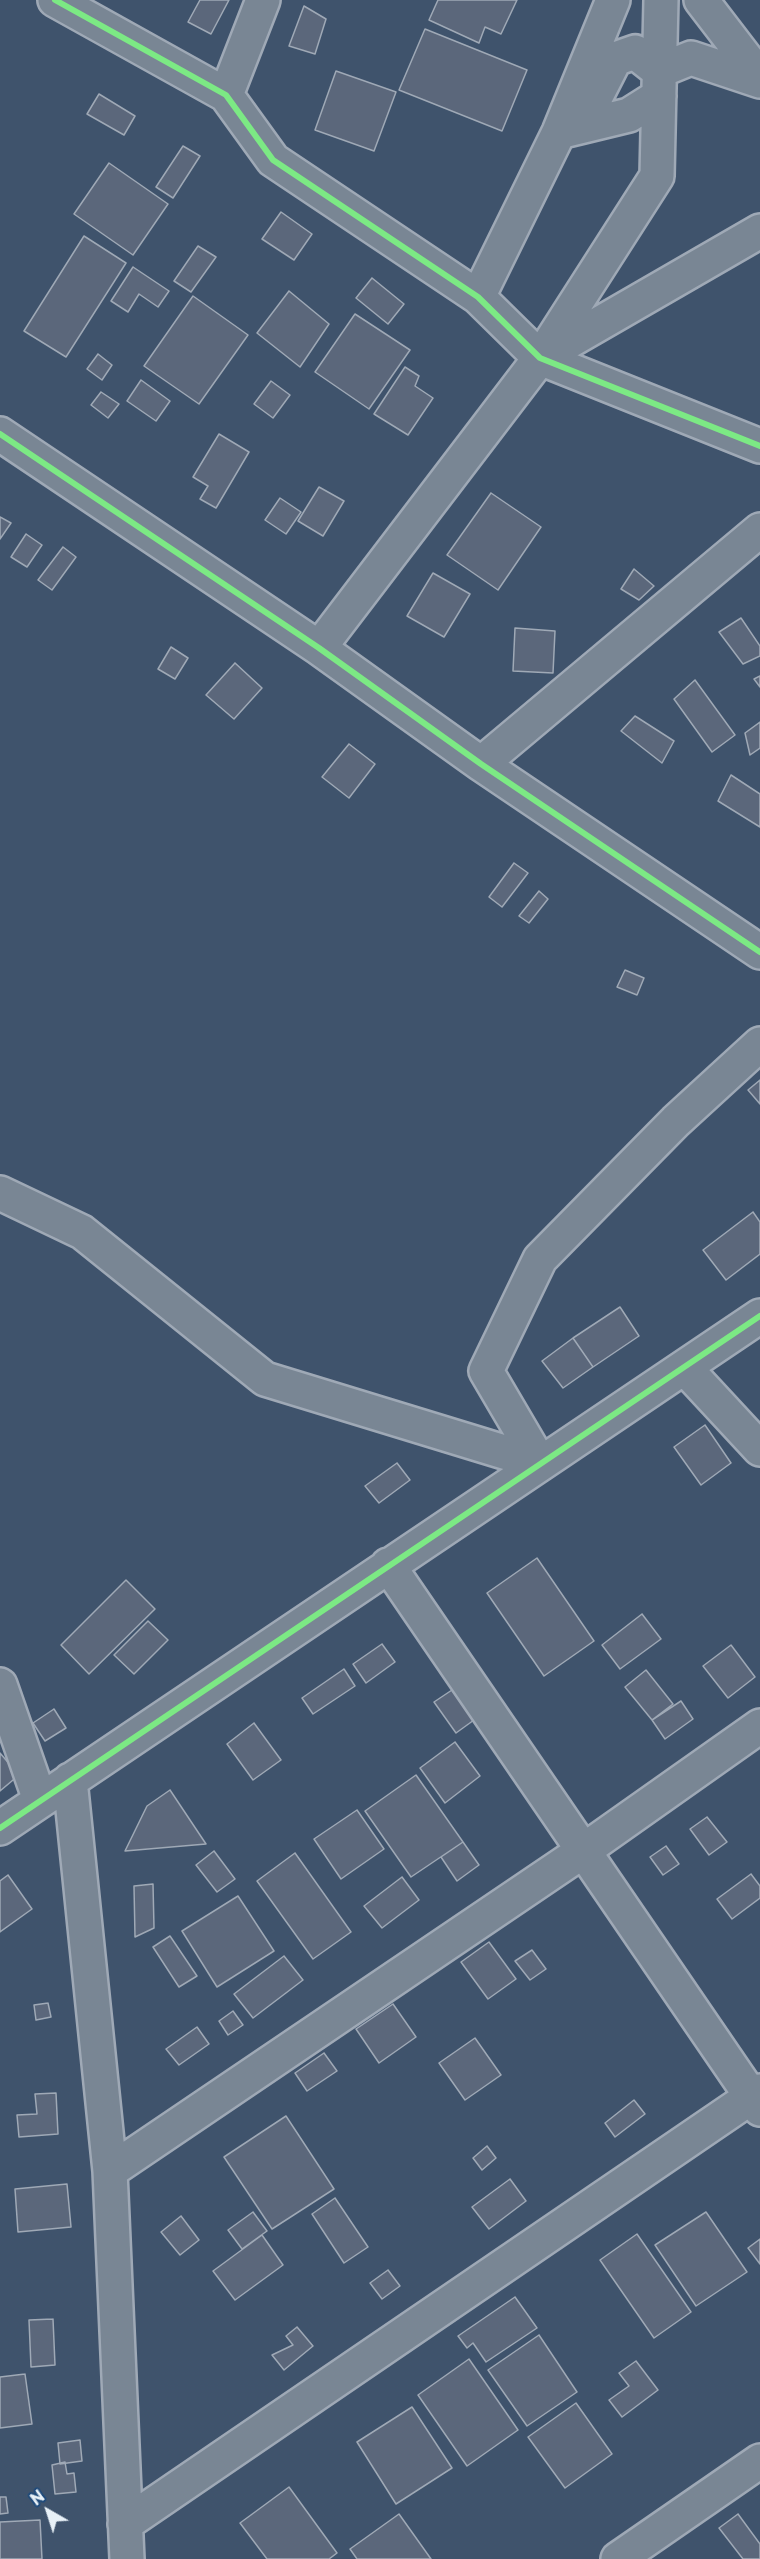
<!DOCTYPE html>
<html>
<head>
<meta charset="utf-8">
<style>
  body { margin:0 }
  #map { position:relative; width:760px; height:2559px; overflow:hidden; background:#3f536c; font-family:"Playpen Sans",sans-serif }
  canvas { display:block }
  .north { position:absolute; left:18px; top:2481px; width:60px; height:60px; -webkit-text-stroke:4px #1f4a7a; paint-order:stroke; rotate:321deg; font-size:16px; font-weight:700; line-height:24px; text-align:center; color:#e8f1f8 }
  .north::after { content:''; display:block; margin:auto; width:21px; height:27px; background:#e8f1f8; clip-path:polygon(50% 0,100% 100%,50% 72%,0 100%) }
</style>
</head>
<body>
<div id="map">
<canvas width="760" height="2559"></canvas>
<div class="north">N</div>
</div>
<script>
const g = document.querySelector('canvas').getContext('2d');
g.lineJoin = 'round';
function fill(path, color) { g.fillStyle = color; g.fill(path, 'evenodd'); }
const poly = rows => new Path2D(rows.map(r => 'M' + r).join(''));
function trace(path, color, width, dash) { g.strokeStyle = color; g.lineWidth = width; g.lineCap = dash ? 'butt' : 'round'; g.setLineDash(dash || []); g.stroke(path); }
const building = poly([
  [200,0,229,0,211,34,188,22,200,0],
  [438,0,517,0,501,34,485,27,479,43,429,20,438,0],
  [304,6,326,19,315,54,289,46,304,6],
  [425,29,527,70,502,131,399,90,425,29],
  [336,71,396,92,374,151,315,130,336,71],
  [99,94,135,116,124,135,87,114,99,94],
  [183,146,200,156,173,198,156,187,183,146],
  [109,163,168,204,133,255,74,214,109,163],
  [281,212,312,234,294,260,262,239,281,212],
  [84,236,126,263,66,357,24,331,84,236],
  [198,246,216,257,191,292,174,281,198,246],
  [133,267,169,291,158,307,139,294,128,312,111,301,133,267],
  [372,278,404,304,388,324,356,298,372,278],
  [289,291,329,324,300,367,257,333,289,291],
  [193,296,248,335,199,404,144,366,193,296],
  [355,314,410,350,369,409,315,372,355,314],
  [98,354,112,365,102,380,87,369,98,354],
  [405,367,419,376,415,386,433,398,408,435,374,414,405,367],
  [141,380,170,401,156,421,127,401,141,380],
  [271,381,290,395,273,418,254,404,271,381],
  [101,392,119,404,108,418,91,405,101,392],
  [219,434,249,452,216,508,200,499,208,486,193,477,219,434],
  [319,487,344,501,323,536,298,521,319,487],
  [491,493,541,527,498,590,447,555,491,493],
  [280,498,301,512,286,534,265,520,280,498],
  [0,517,11,523,0,539,0,517],
  [26,534,42,545,27,567,11,557,26,534],
  [63,547,76,557,52,590,38,580,63,547],
  [634,569,654,586,639,600,621,589,634,569],
  [433,573,470,594,444,637,407,616,433,573],
  [741,618,760,646,760,656,743,664,719,632,741,618],
  [515,628,555,631,553,673,513,671,515,628],
  [171,647,188,658,175,679,158,669,171,647],
  [235,663,262,688,234,719,206,695,235,663],
  [760,676,760,687,754,679,760,676],
  [695,680,735,735,712,752,674,699,695,680],
  [635,716,674,741,662,763,621,731,635,716],
  [760,722,760,748,750,755,745,733,760,722],
  [349,744,375,764,349,798,322,777,349,744],
  [731,775,760,794,760,827,718,801,731,775],
  [514,863,528,873,502,907,489,897,514,863],
  [539,891,548,899,529,923,519,916,539,891],
  [625,970,644,978,637,995,617,987,625,970],
  [760,1080,760,1104,748,1090,760,1080],
  [753,1212,760,1222,760,1254,726,1280,703,1250,753,1212],
  [620,1307,639,1336,593,1367,573,1338,620,1307],
  [573,1338,593,1367,563,1388,542,1361,573,1338],
  [705,1425,731,1463,701,1485,674,1447,705,1425],
  [397,1463,410,1480,379,1503,365,1486,397,1463],
  [537,1558,594,1641,544,1676,487,1593,537,1558],
  [126,1580,155,1609,89,1674,61,1645,126,1580],
  [642,1614,661,1639,620,1669,602,1645,642,1614],
  [148,1621,168,1640,134,1674,114,1655,148,1621],
  [382,1644,395,1662,366,1683,353,1664,382,1644],
  [731,1645,755,1677,728,1698,703,1666,731,1645],
  [344,1669,355,1686,313,1714,302,1698,344,1669],
  [646,1670,673,1704,652,1720,625,1687,646,1670],
  [452,1690,474,1720,456,1733,434,1702,452,1690],
  [681,1701,693,1719,665,1739,652,1720,681,1701],
  [54,1709,66,1728,45,1741,33,1723,54,1709],
  [254,1723,281,1760,253,1780,227,1744,254,1723],
  [455,1742,480,1776,445,1803,420,1768,455,1742],
  [0,1753,19,1775,0,1791,0,1753],
  [416,1775,463,1842,411,1877,365,1811,416,1775],
  [170,1790,206,1844,125,1851,147,1806,170,1790],
  [357,1810,384,1849,341,1879,314,1839,357,1810],
  [707,1817,727,1842,709,1855,690,1829,707,1817],
  [463,1842,479,1865,457,1881,441,1857,463,1842],
  [666,1846,679,1864,663,1875,650,1857,666,1846],
  [214,1851,235,1879,217,1892,196,1865,214,1851],
  [295,1853,351,1932,313,1959,257,1881,295,1853],
  [751,1874,760,1886,760,1898,732,1919,717,1899,751,1874],
  [8,1875,32,1909,0,1932,0,1881,8,1875],
  [402,1877,419,1900,382,1928,364,1906,402,1877],
  [153,1884,154,1928,135,1937,134,1886,153,1884],
  [238,1896,274,1951,217,1987,182,1931,238,1896],
  [170,1936,197,1976,179,1987,153,1947,170,1936],
  [489,1942,516,1979,488,1999,461,1962,489,1942],
  [532,1950,546,1969,530,1980,515,1961,532,1950],
  [284,1956,303,1980,253,2018,234,1994,284,1956],
  [48,2003,51,2017,36,2020,34,2005,48,2003],
  [393,2004,416,2037,379,2063,356,2029,393,2004],
  [233,2011,243,2025,228,2035,219,2021,233,2011],
  [197,2027,209,2044,179,2065,166,2049,197,2027],
  [475,2038,501,2075,465,2100,439,2063,475,2038],
  [324,2053,337,2071,307,2091,295,2073,324,2053],
  [56,2093,58,2134,19,2137,17,2115,37,2114,35,2094,56,2093],
  [634,2100,645,2114,615,2137,605,2123,634,2100],
  [286,2116,334,2189,272,2229,224,2157,286,2116],
  [487,2146,496,2158,482,2170,473,2158,487,2146],
  [510,2179,526,2201,489,2229,472,2207,510,2179],
  [67,2184,71,2227,18,2232,15,2189,67,2184],
  [335,2198,368,2247,344,2263,312,2214,335,2198],
  [253,2212,267,2231,242,2249,228,2230,253,2212],
  [706,2212,747,2272,696,2306,655,2245,706,2212],
  [181,2216,199,2240,180,2255,161,2232,181,2216],
  [637,2234,691,2312,654,2338,600,2260,637,2234],
  [262,2235,283,2265,235,2300,213,2271,262,2235],
  [760,2239,760,2264,748,2248,760,2239],
  [388,2270,400,2286,382,2299,370,2283,388,2270],
  [515,2297,537,2328,486,2362,473,2343,467,2348,458,2336,515,2297],
  [53,2319,55,2365,31,2367,29,2320,53,2319],
  [297,2327,313,2346,284,2370,272,2355,293,2345,286,2336,297,2327],
  [539,2335,577,2392,527,2426,488,2370,539,2335],
  [469,2359,518,2430,467,2466,418,2395,469,2359],
  [636,2361,658,2390,622,2417,609,2400,629,2386,619,2373,636,2361],
  [25,2374,32,2424,0,2428,0,2377,25,2374],
  [576,2403,612,2454,565,2488,528,2437,576,2403],
  [412,2407,452,2468,396,2504,357,2442,412,2407],
  [80,2440,82,2461,60,2464,58,2443,80,2440],
  [65,2462,67,2474,74,2473,76,2492,55,2494,52,2465,65,2462],
  [289,2487,337,2553,329,2559,267,2559,240,2523,289,2487],
  [0,2497,6,2497,8,2513,0,2514,0,2497],
  [399,2514,431,2559,357,2559,350,2549,399,2514],
  [738,2514,760,2544,760,2559,743,2559,719,2528,738,2514],
  [40,2520,42,2559,0,2559,0,2522,40,2520]
]);
fill(building, '#5b677b');
trace(building, '#9fa9b6', 1.5);
const minor = poly([
  [55,0,226,95,273,160,478,297,540,358,760,446],
  [701,0,760,77],
  [226,95,263,0],
  [659,96,629,115,559,132,590,108,615,59,635,52,659,71,691,58,760,81],
  [478,297,559,132,613,0],
  [543,354,657,176,661,0],
  [0,434,319,648,481,764,760,952],
  [319,648,540,358,760,231],
  [481,764,760,530],
  [0,1193,82,1232,265,1379,540,1463],
  [684,1367,760,1449],
  [540,1463,486,1371,540,1259,676,1121,760,1044],
  [388,1565,760,2109],
  [0,1685,40,1800],
  [70,1780,110,2171,127,2559],
  [0,1828,760,1316],
  [110,2171,583,1851,760,1726],
  [125,2524,760,2091],
  [618,2559,760,2461]
]);
trace(minor, '#9fa9b6', 38);
trace(minor, '#798694', 33);
trace(poly([
  [55,0,226,95,273,160,478,297,540,358,760,446],
  [0,434,319,648,481,764,760,952],
  [0,1828,760,1316]
]), '#7ce984', 6);
</script>
</body>
</html>
